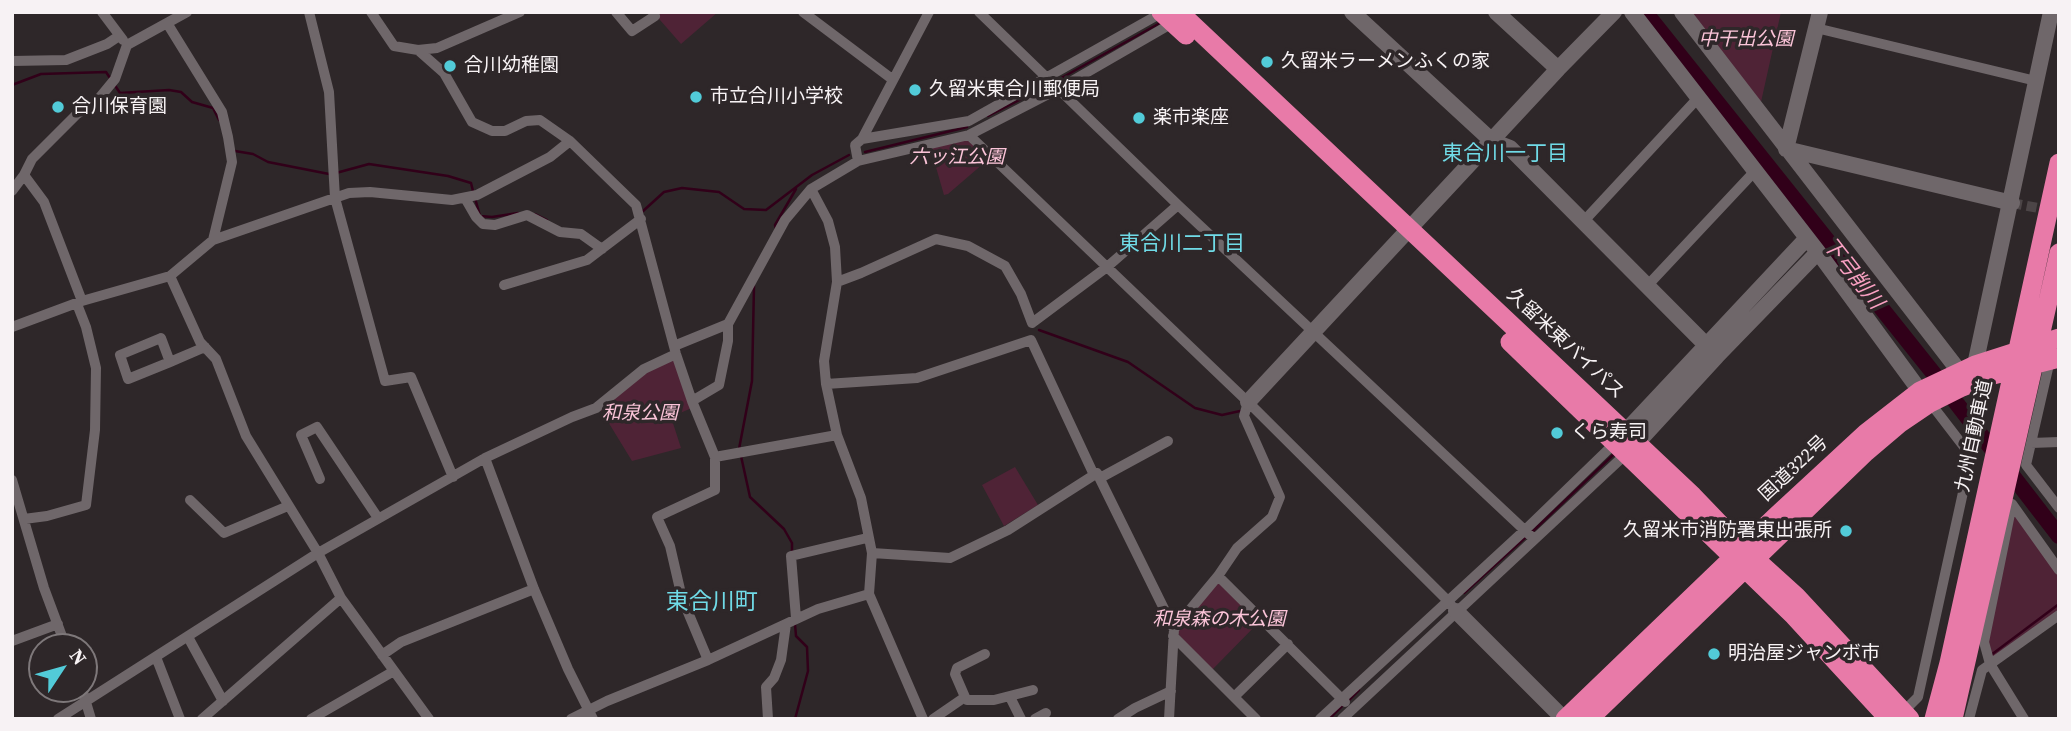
<!DOCTYPE html>
<html>
<head>
<meta charset="utf-8">
<style>
  body { margin:0 }
  #map { position:relative; width:2071px; height:731px; overflow:hidden; background:#2e2729; font-family:"Source Serif 4",serif }
  canvas { display:block }
  .frame { position:absolute; inset:0; border:14px solid #f7f2f4; pointer-events:none }
  .north { position:absolute; left:28px; top:633px; width:70px; height:70px; box-sizing:border-box; background:#2e2729; border:2px solid #7e787a; border-radius:50%; rotate:54deg; font-size:19px; font-weight:700; line-height:28px; text-align:center; color:#f7f2f4 }
  .north::after { content:''; display:block; margin:auto; width:24px; height:32px; background:#52cbd8; clip-path:polygon(50% 0,100% 100%,50% 72%,0 100%) }
</style>
</head>
<body>
<div id="map">
<canvas width="2071" height="731"></canvas>
<div class="frame"></div>
<div class="north">N</div>
</div>
<script>
const g = document.querySelector('canvas').getContext('2d');
g.lineJoin = 'round';
function fill(path, color) { g.fillStyle = color; g.fill(path, 'evenodd'); }
const poly = rows => new Path2D(rows.map(r => 'M' + r).join(''));
function trace(path, color, width, dash) { g.strokeStyle = color; g.lineWidth = width; g.lineCap = dash ? 'butt' : 'round'; g.setLineDash(dash || []); g.stroke(path); }
function write(font, color, halo, rows, align = 'center') {
  g.font = font + ' "Source Serif 4","Noto Sans JP",serif'; g.lineWidth = 7; g.setLineDash([]); g.textBaseline = 'middle'; g.strokeStyle = halo; g.fillStyle = color; for (const [text, x, y, turn = 0] of rows) {
    g.save(); g.translate(x, y); g.rotate((+turn || 0) * Math.PI / 180); g.textAlign = isNaN(turn) ? turn : align; if (halo) g.strokeText(text, 0, 0); g.fillText(text, 0, 0); g.restore();
  }
}
fill(poly([
  [653,12,718,12,681,44],
  [1690,12,1781,12,1761,102],
  [969,135,991,157,948,194,944,195,929,143],
  [676,354,694,407,671,417,681,448,632,461,599,407,644,369],
  [1015,467,1038,505,1004,526,982,485],
  [2012,504,2059,570,2059,615,1990,664,1985,642],
  [1218,576,1262,619,1210,672,1174,629]
]), '#4f2336');
trace(poly([
  [1056,81,1160,23],
  [114,84,120,93,169,90,181,92,192,102,213,108,219,120],
  [12,85,41,74,106,72,110,78],
  [988,116,1045,87],
  [235,151,253,154,268,162,329,174],
  [865,152,967,127],
  [336,173,369,164,448,176,471,183,473,191],
  [475,198,480,216,492,217,518,213],
  [642,212,664,192,682,188,719,192,744,209,766,210,812,175,849,155],
  [535,214,547,220],
  [776,229,775,225,796,189],
  [1815,241,1821,235],
  [1039,330,1128,362,1195,408,1222,415,1240,411],
  [739,449,752,381,754,286],
  [741,456,750,497,784,529,792,543,792,551],
  [1532,532,1613,455],
  [1464,593,1527,536],
  [1991,655,2059,604],
  [1349,700,1359,690],
  [795,719,808,671,807,647,796,636,795,624],
  [1329,719,1344,704]
]), '#310019', 2.5);
trace(poly([
  [1645,12,1934,374,2059,536]
]), '#310019', 16);
trace(poly([
  [2012,203,2059,212]
]), '#4c4547', 10, [10, 5]);
trace(poly([
  [102,12,123,40],
  [309,12,329,92,335,198,385,381,411,377,453,477],
  [371,12,394,46,418,50,437,48,520,12],
  [616,12,632,31,655,16,653,12],
  [803,12,892,79],
  [979,12,1178,205,1534,539],
  [167,23,222,112,228,137,232,162,213,240],
  [1816,28,2036,81],
  [418,50,444,73,472,122,492,131,505,131,526,121,540,120,570,141,636,205,676,354,692,401,715,457],
  [12,61,66,60,107,44,119,36],
  [969,135,1248,402],
  [862,139,969,121,1163,12],
  [858,161,855,145,862,139,929,12],
  [24,175,44,202,82,301],
  [811,189,828,221,835,247,837,282,824,361,826,384,837,435,861,498,872,553,869,594,923,719],
  [12,191,24,175,32,159,77,114,96,102,115,79,127,45,187,12],
  [465,198,476,217,483,224,495,225,527,215,560,232,581,234,602,249],
  [1583,222,1698,98],
  [170,276,200,342,216,359,246,436,318,553,341,598,429,719],
  [837,282,861,273,936,239,968,246,1005,266,1021,294,1032,323,1107,267,1178,205],
  [504,285,587,260,641,219],
  [1648,285,1755,171],
  [12,327,82,301,170,276,213,240,349,193,370,192,452,200,477,195,550,157,570,141],
  [674,346,728,324,785,220,811,189,858,161,969,135,1060,88,1176,21],
  [2050,360,2026,465,2059,508],
  [170,362,161,338,120,355,128,379,170,362,205,347],
  [826,384,917,378,1031,340,1094,475,1097,473,1174,629,1169,719],
  [692,401,719,385,728,341,728,324],
  [2031,443,2059,442],
  [485,458,534,589,568,669,593,719],
  [1100,478,1168,441],
  [320,479,301,435,317,427,378,518],
  [12,480,44,588,66,647],
  [190,500,224,533,288,506],
  [24,519,47,516,86,505,95,430,96,368,86,327,77,304],
  [872,553,950,558,1008,530,1094,475],
  [1218,576,1345,702],
  [796,618,791,556,867,538],
  [1174,629,1218,576,1237,548,1272,517,1280,497,1244,416,1248,402,1448,601,1456,611],
  [1173,636,1256,719],
  [188,637,223,701],
  [12,641,58,624],
  [382,655,401,642,534,589],
  [156,657,180,719],
  [708,660,682,598,670,546,657,517,715,490,715,457,837,435],
  [82,689,91,719],
  [965,697,967,700,994,700,1033,690],
  [1010,697,1021,719],
  [1234,697,1288,644],
  [1904,711,1918,697,1971,456,1928,400],
  [58,719,318,553,485,458,572,417,596,408,644,369,676,354],
  [202,719,341,598],
  [311,719,394,671],
  [571,719,607,701,708,660,818,609,869,594],
  [768,719,766,687,774,678,781,660,786,624],
  [933,719,965,697,955,674,957,668,985,654],
  [1035,719,1046,713],
  [1118,719,1135,708,1171,691],
  [1320,719,1525,530,1618,440],
  [1342,719,1627,453],
  [1969,719,1982,670,2059,615],
  [2024,719,1990,664,1984,642,2012,504,2059,570]
]), '#6f676a', 10);
trace(poly([
  [1352,12,1492,141,1510,148,1717,356],
  [1496,12,1558,69],
  [1632,12,1818,252,1920,391],
  [1682,12,1959,371,1970,377],
  [1820,12,1786,149,2012,203],
  [1977,373,1975,365,2051,12],
  [1248,402,1558,69,1614,12],
  [1625,432,1807,238],
  [1637,443,1717,356,1818,252],
  [1456,611,1564,719]
]), '#6f676a', 16);
trace(poly([
  [1161,12,1186,35],
  [1179,12,1693,496,1743,548,1796,596,1910,719],
  [1510,342,1794,616,1889,719],
  [1565,719,1775,517,1866,433,1920,391,1975,365,2059,338],
  [1589,719,1866,452,1899,424,1930,403,1960,388,1993,375,2059,358],
  [1934,719,1949,663,2059,163],
  [1953,719,2059,253]
]), '#e87aa8', 19);
for (const [x, y, r, color] of [
  [1267,62,7,"#52cbd8"],
  [450,66,7,"#52cbd8"],
  [915,90,7,"#52cbd8"],
  [696,97,7,"#52cbd8"],
  [58,107,7,"#52cbd8"],
  [1139,118,7,"#52cbd8"],
  [1557,433,7,"#52cbd8"],
  [1846,531,7,"#52cbd8"],
  [1714,654,7,"#52cbd8"]
]) { const dot = new Path2D(); dot.arc(x, y, r, 0, 2 * Math.PI); g.fillStyle = color; g.fill(dot); trace(dot, '#2e2729', 2.5); }
write('italic 19px', '#fbc4d8', '#2e2729', [
  ["中干出公園",1746,40],
  ["六ッ江公園",957,158],
  ["和泉公園",640,414],
  ["和泉森の木公園",1219,620]
]);
write('19px', '#f7f2f4', '#2e2729', [
  ["久留米ラーメンふくの家",1281,62],
  ["合川幼稚園",464,66],
  ["久留米東合川郵便局",929,90],
  ["市立合川小学校",710,97],
  ["合川保育園",72,107],
  ["楽市楽座",1153,118],
  ["くら寿司",1571,433],
  ["久留米市消防署東出張所",1832,531,"right"],
  ["明治屋ジャンボ市",1728,654]
], 'left');
write('19px', '#f7f2f4', '#2e2729', [
  ["久留米東バイパス",1565,344,43],
  ["九州自動車道",1975,436,-78],
  ["国道322号",1794,469,-43]
]);
write('21px', '#70dbe7', '#2e2729', [
  ["東合川一丁目",1505,155],
  ["東合川二丁目",1182,245]
]);
write('italic 21px', '#faa1c3', '#2e2729', [
  ["下弓削川",1852,274,52]
]);
write('23px', '#70dbe7', '#2e2729', [
  ["東合川町",712,603]
]);
</script>
</body>
</html>
